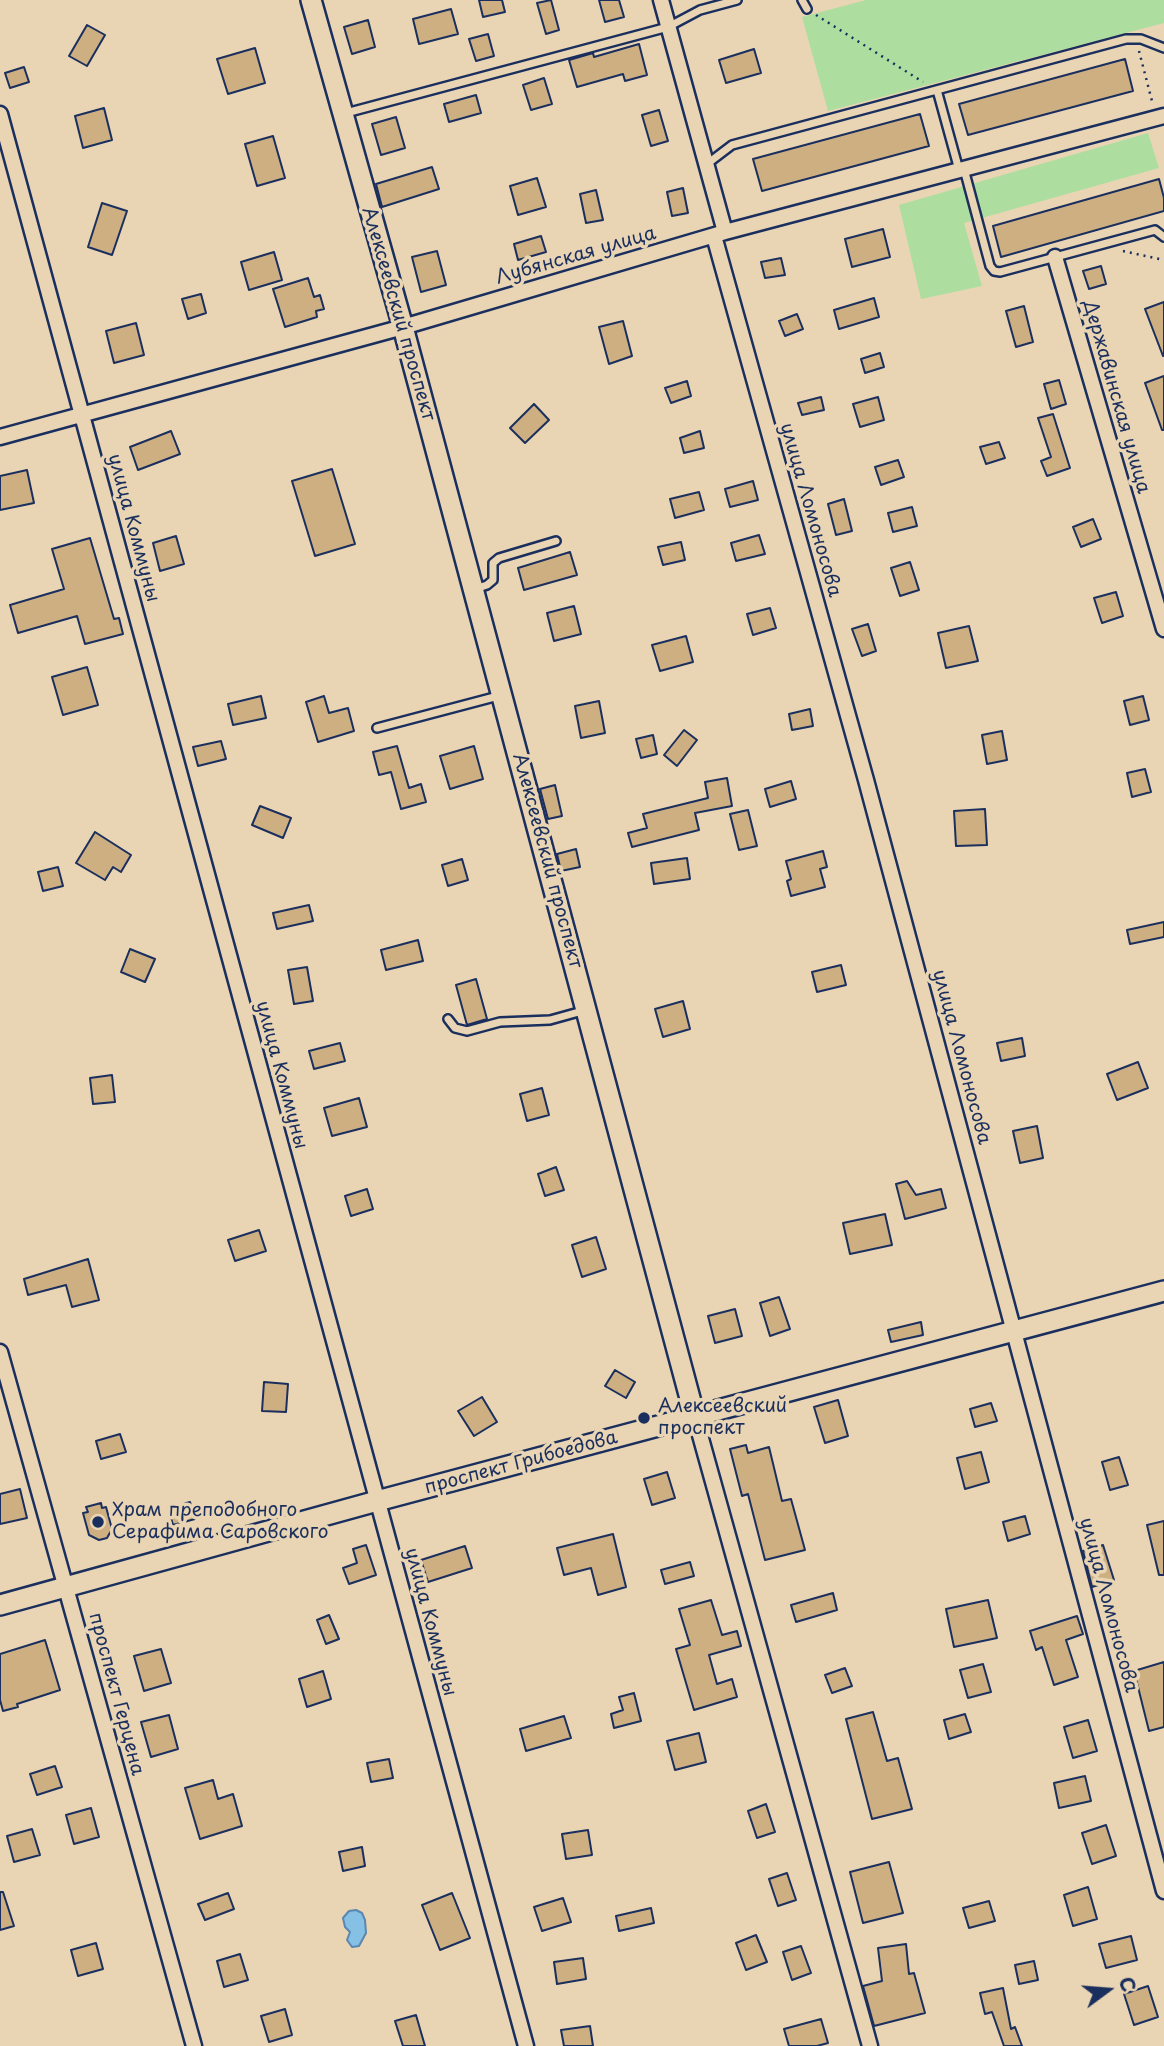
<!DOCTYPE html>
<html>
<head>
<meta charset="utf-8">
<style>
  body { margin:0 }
  #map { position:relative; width:1164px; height:2046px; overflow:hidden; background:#e9d5b3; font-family:"Playpen Sans",sans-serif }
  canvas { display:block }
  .north { position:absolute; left:1073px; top:1955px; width:70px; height:70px; -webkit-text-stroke:5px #e9d5b3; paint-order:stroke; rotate:74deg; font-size:19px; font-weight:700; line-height:28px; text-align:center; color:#1b2f5e }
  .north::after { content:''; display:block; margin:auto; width:24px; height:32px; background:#1b2f5e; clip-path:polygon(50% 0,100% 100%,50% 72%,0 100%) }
</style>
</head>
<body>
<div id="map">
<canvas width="1164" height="2046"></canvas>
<div class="north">С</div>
</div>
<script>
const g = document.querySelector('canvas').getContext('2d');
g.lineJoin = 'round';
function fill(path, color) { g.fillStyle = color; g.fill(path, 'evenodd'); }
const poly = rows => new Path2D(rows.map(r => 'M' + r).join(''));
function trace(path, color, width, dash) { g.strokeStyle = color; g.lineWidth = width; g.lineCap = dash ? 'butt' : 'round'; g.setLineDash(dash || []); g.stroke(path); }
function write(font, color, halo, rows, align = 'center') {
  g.font = font + ' "Playpen Sans",sans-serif'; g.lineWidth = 7; g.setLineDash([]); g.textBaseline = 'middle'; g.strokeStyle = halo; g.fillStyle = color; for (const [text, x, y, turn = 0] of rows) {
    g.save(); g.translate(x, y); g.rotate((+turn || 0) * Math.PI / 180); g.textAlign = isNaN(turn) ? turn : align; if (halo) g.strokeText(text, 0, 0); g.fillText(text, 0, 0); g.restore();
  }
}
fill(poly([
  [866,0,1164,0,1164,23,828,111,802,17],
  [1148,133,1159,168,964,223,982,286,921,299,899,205]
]), '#adde9f');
const water = poly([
  [356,1910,362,1913,365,1920,366,1933,359,1946,352,1947,347,1940,350,1932,345,1927,343,1918,349,1911,356,1910]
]);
fill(water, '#86c0e5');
trace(water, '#5b86af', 2);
const building = poly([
  [479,0,502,0,505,12,483,17,479,0],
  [551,0,559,30,546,34,537,3,551,0],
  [599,0,619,0,624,17,605,22,599,0],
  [451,9,458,34,419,44,413,19,451,9],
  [368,20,375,47,352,54,344,27,368,20],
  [87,25,105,35,87,66,69,56,87,25],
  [488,34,494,56,476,61,469,39,488,34],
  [639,44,647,75,625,81,623,74,577,87,569,60,593,53,594,57,639,44],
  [255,48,265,83,228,94,217,59,255,48],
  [754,49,761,73,726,83,719,60,754,49],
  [1125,59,1133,91,968,135,959,104,1125,59],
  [24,67,29,82,10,88,5,73,24,67],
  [544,78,552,104,531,110,523,85,544,78],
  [476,95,481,113,449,122,444,104,476,95],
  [104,108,112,140,83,148,75,116,104,108],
  [659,110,668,141,651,146,642,115,659,110],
  [920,114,929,146,762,191,753,159,920,114],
  [396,117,405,148,381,155,372,124,396,117],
  [273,136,285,178,257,186,245,144,273,136],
  [432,167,439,189,382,207,376,184,432,167],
  [537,178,546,207,518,215,510,186,537,178],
  [1159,179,1164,198,1164,211,1001,257,993,226,1159,179],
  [683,188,688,213,672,216,667,192,683,188],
  [596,190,603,220,586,223,580,194,596,190],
  [102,203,127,211,112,255,88,247,102,203],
  [883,229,890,257,852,267,845,239,883,229],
  [541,236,546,252,518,260,514,244,541,236],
  [437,251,446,285,421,292,412,257,437,251],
  [274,252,282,280,249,290,241,262,274,252],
  [781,258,785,275,765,278,761,262,781,258],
  [1101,266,1106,284,1089,289,1083,271,1101,266],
  [308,278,314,297,320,295,324,309,316,311,317,317,285,327,273,289,308,278],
  [201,294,206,313,188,319,182,299,201,294],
  [874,298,879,317,839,329,834,310,874,298],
  [1164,302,1164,355,1163,356,1145,309,1164,302],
  [1024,306,1033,342,1016,347,1006,311,1024,306],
  [797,314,803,329,785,336,779,321,797,314],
  [623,321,632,356,609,364,599,327,623,321],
  [136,323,144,355,114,363,106,331,136,323],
  [880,353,884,367,865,373,861,359,880,353],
  [1164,376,1164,430,1162,430,1145,383,1164,376],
  [1059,380,1066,404,1051,409,1044,384,1059,380],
  [687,381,691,396,671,403,665,388,687,381],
  [821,397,824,410,802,415,798,403,821,397],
  [878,397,884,420,860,427,853,404,878,397],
  [534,404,549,420,525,443,510,428,534,404],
  [1053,414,1070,468,1047,476,1041,461,1051,457,1038,418,1053,414],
  [171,431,180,454,138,470,130,447,171,431],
  [700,431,704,448,684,453,680,438,700,431],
  [999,442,1005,458,986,464,980,447,999,442],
  [898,460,904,477,881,485,875,467,898,460],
  [332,469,355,544,315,556,292,481,332,469],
  [27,470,34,503,0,510,0,476,27,470],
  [753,481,758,500,730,507,725,489,753,481],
  [699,492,704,510,675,518,670,499,699,492],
  [844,499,852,531,836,535,828,504,844,499],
  [912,507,917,526,893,532,888,513,912,507],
  [1093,519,1101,539,1081,547,1073,527,1093,519],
  [759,535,765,554,736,561,731,543,759,535],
  [176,536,184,564,160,571,153,543,176,536],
  [90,538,114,619,119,618,123,634,85,644,77,616,18,633,10,605,64,589,52,549,90,538],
  [681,542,685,560,663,565,658,547,681,542],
  [570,552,577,575,524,590,518,568,570,552],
  [910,562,919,590,900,596,891,568,910,562],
  [1116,592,1123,616,1102,623,1094,598,1116,592],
  [574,606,581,634,554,641,547,613,574,606],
  [770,608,776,628,753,635,747,614,770,608],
  [868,624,876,651,862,656,852,629,868,624],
  [969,626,978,661,946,668,938,633,969,626],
  [686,636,693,662,660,671,652,645,686,636],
  [87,667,98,705,63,715,52,677,87,667],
  [261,696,266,718,233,725,228,704,261,696],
  [324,696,329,713,348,708,354,731,318,742,306,702,324,696],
  [1143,696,1149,720,1130,725,1124,701,1143,696],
  [599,701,605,733,581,738,575,706,599,701],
  [810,709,813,726,792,730,789,714,810,709],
  [684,730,697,740,677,766,664,755,684,730],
  [1002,731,1007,760,987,764,982,735,1002,731],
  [653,735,657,754,641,758,636,739,653,735],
  [221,741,226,759,198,766,193,747,221,741],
  [397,746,409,788,421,784,426,802,401,809,391,772,379,775,373,752,397,746],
  [474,746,483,779,450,789,440,756,474,746],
  [1145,769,1151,792,1132,797,1127,773,1145,769],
  [727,778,732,806,695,813,699,830,632,847,628,833,647,828,643,814,708,798,705,782,727,778],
  [791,781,796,799,770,807,765,789,791,781],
  [555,785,562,816,548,819,540,789,555,785],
  [260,806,291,818,283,838,252,825,260,806],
  [985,809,987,845,956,846,954,811,985,809],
  [748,810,757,846,739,850,730,814,748,810],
  [95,832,131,855,121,872,113,867,105,880,76,863,95,832],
  [576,849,580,867,561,871,557,854,576,849],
  [823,851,827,867,820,869,825,887,791,896,787,881,791,879,786,861,823,851],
  [687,858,690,879,654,884,651,863,687,858],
  [462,859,468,880,448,886,442,865,462,859],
  [58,867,63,886,43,891,38,872,58,867],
  [309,905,313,921,277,929,273,913,309,905],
  [1164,922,1164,937,1130,944,1127,930,1164,922],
  [418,940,423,961,386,970,381,950,418,940],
  [130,949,155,959,145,982,121,972,130,949],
  [841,965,846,985,817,992,812,972,841,965],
  [307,967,313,1001,294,1004,288,970,307,967],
  [476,979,487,1019,467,1025,456,985,476,979],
  [683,1001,690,1029,663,1037,655,1009,683,1001],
  [1022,1038,1025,1056,1001,1061,997,1043,1022,1038],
  [340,1043,345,1061,314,1069,309,1051,340,1043],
  [1138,1062,1148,1088,1117,1100,1107,1074,1138,1062],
  [112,1075,115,1102,93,1104,90,1078,112,1075],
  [542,1088,549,1115,527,1121,520,1094,542,1088],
  [359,1098,367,1127,332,1136,324,1108,359,1098],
  [1037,1126,1043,1158,1020,1163,1013,1131,1037,1126],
  [556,1167,564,1190,545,1196,538,1174,556,1167],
  [907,1181,916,1195,941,1189,946,1208,905,1219,896,1184,907,1181],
  [367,1189,373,1209,351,1216,345,1196,367,1189],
  [885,1214,892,1245,850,1254,843,1223,885,1214],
  [259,1230,266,1251,235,1261,228,1240,259,1230],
  [596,1237,606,1269,582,1277,572,1245,596,1237],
  [88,1259,99,1300,72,1307,66,1285,28,1295,24,1279,88,1259],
  [779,1297,790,1329,770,1336,760,1303,779,1297],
  [735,1309,742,1336,715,1343,708,1316,735,1309],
  [921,1322,923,1335,891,1342,888,1330,921,1322],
  [615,1370,635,1382,626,1398,605,1386,615,1370],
  [264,1382,288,1384,286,1412,262,1411,264,1382],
  [482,1397,497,1422,474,1436,458,1411,482,1397],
  [838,1400,848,1436,825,1443,814,1407,838,1400],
  [991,1403,997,1421,975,1427,970,1409,991,1403],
  [120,1434,126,1452,101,1459,96,1441,120,1434],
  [746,1445,748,1453,769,1447,782,1501,791,1499,805,1550,765,1560,748,1494,742,1496,730,1449,746,1445],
  [981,1452,989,1482,965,1489,957,1458,981,1452],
  [1119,1457,1128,1485,1110,1490,1102,1462,1119,1457],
  [667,1472,675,1498,652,1505,644,1479,667,1472],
  [20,1489,27,1518,0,1524,0,1494,20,1489],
  [190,1502,195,1519,173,1525,168,1508,190,1502],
  [101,1503,102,1508,106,1507,112,1529,107,1538,99,1540,89,1535,83,1513,88,1512,86,1507,101,1503],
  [1025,1516,1030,1534,1008,1541,1003,1522,1025,1516],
  [1164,1521,1164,1575,1159,1575,1147,1525,1164,1521],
  [613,1534,626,1587,598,1595,591,1568,564,1575,557,1548,613,1534],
  [366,1545,376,1575,349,1584,343,1568,357,1563,353,1549,366,1545],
  [1103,1545,1114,1580,1092,1587,1083,1551,1103,1545],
  [465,1546,472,1568,428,1582,421,1560,465,1546],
  [690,1562,694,1576,665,1584,661,1570,690,1562],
  [833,1593,837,1610,796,1622,791,1605,833,1593],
  [711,1600,722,1635,737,1631,741,1646,709,1655,717,1684,732,1679,737,1697,694,1710,676,1649,690,1645,679,1609,711,1600],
  [988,1600,997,1638,954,1647,946,1609,988,1600],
  [329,1615,339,1639,326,1644,317,1620,329,1615],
  [1077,1616,1083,1634,1066,1640,1078,1677,1054,1685,1042,1647,1036,1650,1030,1631,1077,1616],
  [45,1640,60,1690,17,1704,18,1707,3,1711,0,1700,0,1654,45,1640],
  [161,1649,171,1683,144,1691,134,1656,161,1649],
  [1164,1662,1164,1727,1149,1731,1134,1671,1164,1662],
  [983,1664,991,1692,968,1698,960,1670,983,1664],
  [845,1668,852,1686,832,1693,825,1675,845,1668],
  [323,1671,331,1699,307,1707,299,1679,323,1671],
  [634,1693,641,1721,614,1728,611,1714,623,1710,619,1697,634,1693],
  [873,1712,887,1761,898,1758,912,1809,872,1819,846,1719,873,1712],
  [965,1714,971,1732,949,1739,944,1720,965,1714],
  [169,1715,178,1749,151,1757,141,1722,169,1715],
  [564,1716,571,1738,526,1751,520,1729,564,1716],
  [1088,1720,1097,1751,1073,1758,1064,1727,1088,1720],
  [699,1733,706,1762,675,1770,667,1741,699,1733],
  [389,1759,393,1778,371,1782,367,1763,389,1759],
  [55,1766,62,1787,37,1795,30,1774,55,1766],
  [1085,1776,1091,1801,1059,1808,1054,1783,1085,1776],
  [213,1780,218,1799,233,1794,242,1826,200,1839,185,1788,213,1780],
  [766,1804,775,1832,757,1838,748,1811,766,1804],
  [91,1808,99,1837,74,1844,66,1815,91,1808],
  [1106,1825,1116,1856,1092,1864,1082,1833,1106,1825],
  [32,1829,40,1855,14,1862,7,1836,32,1829],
  [588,1830,592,1855,566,1859,562,1834,588,1830],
  [362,1847,365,1866,343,1871,339,1852,362,1847],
  [889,1862,903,1913,863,1923,850,1872,889,1862],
  [787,1873,796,1900,778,1906,769,1879,787,1873],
  [1088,1887,1097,1919,1073,1926,1064,1895,1088,1887],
  [0,1892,3,1892,14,1926,0,1930,0,1892],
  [228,1893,234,1909,205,1920,198,1904,228,1893],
  [452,1893,470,1938,440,1950,422,1905,452,1893],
  [563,1898,571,1922,542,1931,534,1907,563,1898],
  [989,1901,995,1921,969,1928,963,1908,989,1901],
  [651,1908,654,1923,619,1931,616,1916,651,1908],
  [756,1935,767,1962,746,1970,736,1943,756,1935],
  [1131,1936,1137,1960,1106,1968,1099,1944,1131,1936],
  [96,1943,103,1969,78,1976,71,1950,96,1943],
  [906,1944,909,1974,914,1973,925,2013,874,2026,863,1986,882,1981,878,1948,906,1944],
  [801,1946,811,1973,792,1980,783,1952,801,1946],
  [240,1954,248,1980,224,1987,217,1961,240,1954],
  [583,1958,586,1979,557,1984,554,1962,583,1958],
  [1034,1961,1038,1980,1019,1984,1015,1965,1034,1961],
  [1148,1986,1158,2017,1134,2025,1124,1994,1148,1986],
  [1003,1988,1011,2029,1015,2027,1022,2046,1004,2046,992,2012,985,2014,980,1993,1003,1988],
  [285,2009,292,2035,269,2042,261,2016,285,2009],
  [416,2015,425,2046,403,2046,395,2021,416,2015],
  [821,2019,828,2043,817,2046,789,2046,784,2029,821,2019],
  [590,2026,593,2046,564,2046,561,2030,590,2026]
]);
fill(building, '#cdaf82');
trace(building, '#1b2f5e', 2);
const lane = poly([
  [802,0,807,9],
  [937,90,959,170],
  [346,113,668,27,700,10,737,0],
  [707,164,732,145,1126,39,1141,39,1164,48],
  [964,169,990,266,994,271,1000,272,1155,230,1164,237],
  [475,589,487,585,493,580,493,563,499,558,556,541],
  [377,728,502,695],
  [448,1019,455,1028,467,1031,500,1022,550,1020,586,1010]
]);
const street = poly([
  [661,0,725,232],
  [0,114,526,2046],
  [714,236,866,780,1164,1891],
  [1055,257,1164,629],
  [0,437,403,327,725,232,1164,116],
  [0,1352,194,2046],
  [695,1417,870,2046]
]);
const secondary = poly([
  [311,0,403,327,695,1417],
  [0,1605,377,1501,1164,1291]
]);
trace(lane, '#1b2f5e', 12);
trace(street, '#1b2f5e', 19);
trace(secondary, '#1b2f5e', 24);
trace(poly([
  [816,15,923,82],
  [1139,51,1153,105],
  [1123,251,1164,260]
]), '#1b2f5e', 2.5, [2, 5]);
trace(lane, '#e9d5b3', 7);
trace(street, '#e9d5b3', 14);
trace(secondary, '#e9d5b3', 19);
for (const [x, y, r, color] of [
  [644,1418,7,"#1b2f5e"],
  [98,1522,7,"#1b2f5e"]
]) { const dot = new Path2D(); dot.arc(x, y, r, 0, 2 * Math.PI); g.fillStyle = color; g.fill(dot); trace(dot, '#e9d5b3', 2.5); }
write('19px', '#1b2f5e', '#e9d5b3', [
  ["Лубянская улица",576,256,-16],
  ["Алексеевский проспект",398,314,74],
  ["Державинская улица",1116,397,74],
  ["улица Ломоносова",810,510,74],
  ["улица Коммуны",133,528,75],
  ["Алексеевский проспект",547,861,75],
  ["улица Ломоносова",961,1057,75],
  ["улица Коммуны",281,1075,75],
  ["проспект Грибоедова",521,1463,-15],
  ["улица Ломоносова",1108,1605,75],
  ["улица Коммуны",430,1622,75],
  ["проспект Герцена",116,1694,75]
]);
write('19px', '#1b2f5e', '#e9d5b3', [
  ["Алексеевский",658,1407],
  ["проспект",658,1429],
  ["Храм преподобного",112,1511],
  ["Серафима Саровского",112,1533]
], 'left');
</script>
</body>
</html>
